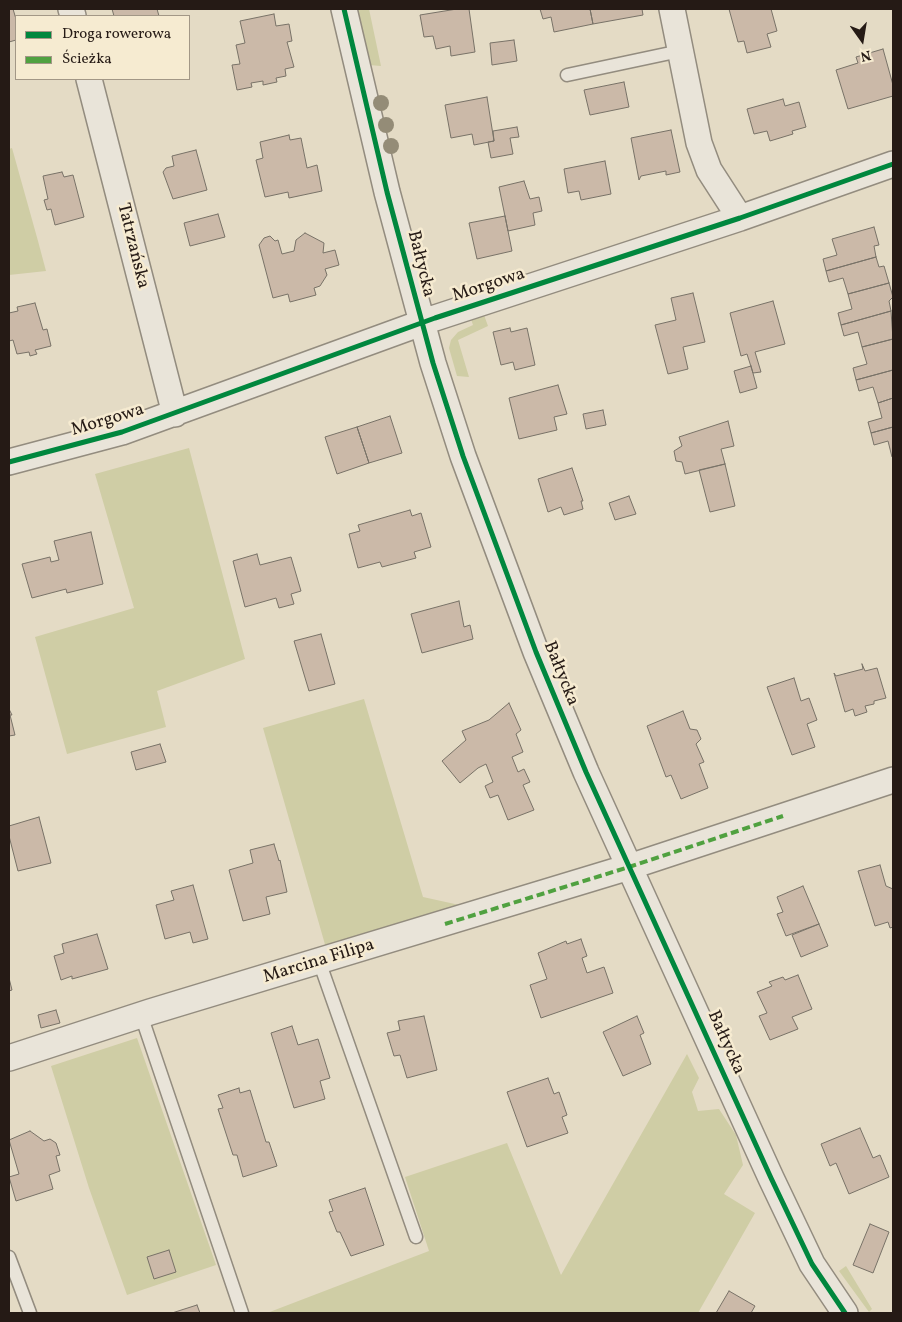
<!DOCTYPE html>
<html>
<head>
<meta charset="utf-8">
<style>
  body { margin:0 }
  #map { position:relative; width:902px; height:1322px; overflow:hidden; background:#e4dbc5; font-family:Vollkorn,serif }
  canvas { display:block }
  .frame { position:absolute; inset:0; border:10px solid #251a15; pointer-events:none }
  .legend { position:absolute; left:15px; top:15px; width:175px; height:65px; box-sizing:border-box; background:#f6ebd1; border:1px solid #a29786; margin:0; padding:6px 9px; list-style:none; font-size:15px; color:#251a15 }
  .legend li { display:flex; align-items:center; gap:10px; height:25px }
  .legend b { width:25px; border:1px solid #a29786 }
  .north { position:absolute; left:837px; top:15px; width:50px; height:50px; -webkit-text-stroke:4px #f6ebd1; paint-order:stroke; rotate:167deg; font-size:14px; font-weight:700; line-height:20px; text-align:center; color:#251a15 }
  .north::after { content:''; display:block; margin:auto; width:18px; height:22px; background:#251a15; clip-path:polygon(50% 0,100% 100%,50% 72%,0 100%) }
</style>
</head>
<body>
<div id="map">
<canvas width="902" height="1322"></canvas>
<div class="frame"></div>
<ul class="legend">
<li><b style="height:6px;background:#00873e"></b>Droga rowerowa</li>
<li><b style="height:6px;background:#50a140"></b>Ścieżka</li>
</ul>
<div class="north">N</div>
</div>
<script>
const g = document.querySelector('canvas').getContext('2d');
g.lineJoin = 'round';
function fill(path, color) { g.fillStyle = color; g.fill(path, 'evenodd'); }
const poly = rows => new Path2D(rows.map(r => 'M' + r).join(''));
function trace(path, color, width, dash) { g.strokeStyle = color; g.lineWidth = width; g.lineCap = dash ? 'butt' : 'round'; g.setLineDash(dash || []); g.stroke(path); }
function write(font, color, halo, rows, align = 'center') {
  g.font = font + ' Vollkorn,serif'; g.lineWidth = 5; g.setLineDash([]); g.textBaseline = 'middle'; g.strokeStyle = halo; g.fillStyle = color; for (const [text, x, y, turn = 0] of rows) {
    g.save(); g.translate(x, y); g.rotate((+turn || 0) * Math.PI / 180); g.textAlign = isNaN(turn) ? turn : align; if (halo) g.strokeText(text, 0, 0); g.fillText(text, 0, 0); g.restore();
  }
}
fill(poly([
  [357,9,369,9,381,66,369,65],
  [12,148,38,241,46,271,9,275,9,149],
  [484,315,488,326,458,340,469,377,457,376,449,348,451,340,458,332,473,325,471,319],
  [189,448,245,659,157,691,166,727,67,754,35,637,134,608,95,474],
  [364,699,423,897,473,908,326,948,263,728],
  [137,1038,216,1265,127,1295,89,1188,51,1066],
  [687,1054,699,1078,692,1092,698,1111,719,1109,736,1135,743,1165,724,1194,755,1213,698,1313,267,1313,429,1251,405,1177,507,1143,561,1275],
  [846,1266,872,1309,869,1312,839,1271]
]), '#cfcda5');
const building = poly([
  [9,9,13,9,16,19,16,40,9,42,9,9],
  [112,9,157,9,159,16,114,16,112,9],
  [457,9,469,9,475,52,451,56,450,46,436,49,433,36,424,37,420,15,457,9],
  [540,9,590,9,593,24,554,32,551,17,543,19,540,9],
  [590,9,642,9,643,15,593,24,590,9],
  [729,9,771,9,777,31,767,34,771,47,747,53,744,41,738,42,729,9],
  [274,14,276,26,289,24,292,41,287,42,294,67,285,69,286,76,276,78,277,82,263,85,263,81,251,83,252,87,237,90,232,65,240,64,236,45,245,43,240,21,274,14],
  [514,40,517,61,492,65,490,43,514,40],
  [883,49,893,85,893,96,848,109,836,70,858,63,856,57,883,49],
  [624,82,629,107,590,115,584,90,624,82],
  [487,97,494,141,474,145,472,134,451,138,445,105,487,97],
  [783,99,785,106,799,102,806,127,792,131,793,134,770,141,767,131,754,134,747,109,783,99],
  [517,127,519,137,510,138,513,154,491,158,488,142,494,141,493,131,517,127],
  [671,130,680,172,666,175,666,171,641,176,639,180,631,138,671,130],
  [289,135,290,140,301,138,307,168,317,165,322,191,289,198,288,192,265,197,256,160,263,158,260,142,289,135],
  [196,150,207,190,173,199,163,172,166,168,174,166,172,156,196,150],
  [605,161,611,194,581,200,579,191,568,193,564,169,605,161],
  [62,172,64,177,73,175,84,217,55,225,51,209,47,210,44,200,48,199,43,176,62,172],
  [524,181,530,199,539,197,542,211,533,213,535,225,508,231,499,187,524,181],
  [218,214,225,237,190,246,184,223,218,214],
  [505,216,512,251,477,259,469,223,505,216],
  [874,227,879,245,874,246,876,257,826,271,823,259,837,255,832,239,874,227],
  [305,233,324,243,323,253,335,250,339,265,325,269,327,275,320,286,314,288,316,295,290,302,288,294,273,298,259,245,264,238,270,236,275,241,278,240,282,254,294,251,296,240,305,233],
  [876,257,879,267,884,266,889,283,848,294,843,278,829,282,826,271,876,257],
  [889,283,893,297,889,301,891,311,841,325,838,313,852,309,848,294,889,283],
  [693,293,705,342,683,347,688,369,668,374,655,325,676,320,671,298,693,293],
  [773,301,785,344,755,352,761,372,753,373,747,354,741,356,730,313,773,301],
  [35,303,43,330,47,329,51,346,35,350,37,354,30,356,29,352,17,354,13,340,9,341,9,313,18,311,17,307,35,303],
  [891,311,893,339,862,347,858,332,844,336,841,325,891,311],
  [510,328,511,332,527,328,535,365,515,370,513,362,501,365,493,332,510,328],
  [893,339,893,370,856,380,853,368,867,364,862,347,893,339],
  [751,366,757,388,740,393,734,371,751,366],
  [893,370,893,398,878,403,873,387,859,391,856,380,893,370],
  [558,385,567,414,554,417,557,430,519,439,509,398,558,385],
  [893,398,893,427,871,433,868,422,882,418,878,403,893,398],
  [603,410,606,425,586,429,583,414,603,410],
  [390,416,402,453,369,463,357,427,390,416],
  [728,421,734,446,721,449,725,464,685,474,682,462,676,461,674,451,682,446,679,437,728,421],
  [357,427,369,463,337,474,325,437,357,427],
  [893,427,893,457,892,457,888,441,874,445,871,433,893,427],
  [725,464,735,506,710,512,699,470,725,464],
  [572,468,583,501,581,501,583,509,564,515,561,507,548,512,538,479,572,468],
  [629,496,636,514,615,520,609,503,629,496],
  [410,510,412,516,421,513,431,547,414,552,416,558,382,567,380,562,358,568,349,534,360,531,358,525,410,510],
  [91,532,103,584,67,593,66,589,32,598,22,564,50,557,51,562,59,560,54,541,91,532],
  [257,554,260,565,291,557,301,591,291,594,294,604,279,608,276,598,245,607,233,561,257,554],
  [459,601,464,627,470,625,473,639,422,653,411,614,459,601],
  [321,634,335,684,309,691,294,641,321,634],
  [862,664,865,671,877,668,886,698,874,701,874,704,865,706,867,712,855,716,853,709,845,712,834,673,836,676,863,669,862,664],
  [794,678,801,701,809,698,817,720,807,724,815,747,792,755,767,687,794,678],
  [509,703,521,730,516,734,523,752,512,757,518,772,524,769,530,782,523,785,534,810,508,820,498,795,490,798,485,786,493,782,486,764,478,768,460,783,442,761,466,740,462,731,489,720,509,703],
  [9,709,12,715,10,715,15,735,9,736,9,709],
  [683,711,690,729,697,730,701,739,696,744,704,762,699,764,708,788,681,799,671,775,666,777,647,726,683,711],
  [160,744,166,762,136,770,131,752,160,744],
  [39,817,51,863,18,871,9,836,9,826,39,817],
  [274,844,279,861,280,860,287,892,266,897,270,914,243,921,229,870,253,863,250,850,274,844],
  [880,865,886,886,893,889,893,927,890,928,888,922,875,926,858,871,880,865],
  [193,885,208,939,193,943,190,932,165,939,156,905,174,900,171,891,193,885],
  [803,886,819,924,786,936,777,914,783,912,777,897,803,886],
  [819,924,828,946,801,957,792,935,819,924],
  [97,934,108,969,72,979,72,976,61,980,54,956,64,953,62,944,97,934],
  [581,939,587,956,582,958,587,973,604,967,613,993,541,1018,530,985,547,979,538,953,566,941,567,944,581,939],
  [798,975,812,1009,792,1017,798,1029,770,1040,759,1016,767,1013,757,992,772,986,769,982,783,977,785,980,798,975],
  [9,978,12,990,9,991,9,978],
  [56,1010,60,1023,41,1028,38,1015,56,1010],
  [424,1016,437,1070,407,1078,400,1055,394,1056,387,1033,400,1030,398,1021,424,1016],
  [637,1016,644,1033,640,1035,651,1064,623,1076,603,1032,637,1016],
  [292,1026,298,1045,318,1039,330,1078,320,1081,325,1099,294,1108,271,1033,292,1026],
  [548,1078,554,1094,559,1092,567,1115,562,1117,568,1133,527,1147,507,1092,548,1078],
  [239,1088,240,1093,250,1090,266,1142,269,1142,277,1166,243,1177,237,1155,233,1155,218,1109,223,1108,218,1095,239,1088],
  [860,1128,873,1158,880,1155,889,1177,849,1194,836,1163,830,1166,821,1144,860,1128],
  [30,1131,44,1141,50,1139,56,1143,60,1155,56,1156,60,1171,49,1175,53,1189,16,1201,9,1177,19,1174,9,1140,30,1131],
  [365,1188,384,1245,351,1256,340,1232,337,1232,329,1212,333,1211,329,1200,365,1188],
  [870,1224,889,1232,873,1273,853,1265,870,1224],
  [169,1250,176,1272,154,1279,147,1257,169,1250],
  [729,1291,755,1306,751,1313,716,1313,729,1291],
  [197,1305,200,1313,172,1313,197,1305]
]);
fill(building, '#cbb9a8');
trace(building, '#787267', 1);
const service = poly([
  [567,75,680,51],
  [319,961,416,1237],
  [141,1015,242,1313],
  [9,1257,30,1313]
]);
const minor = poly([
  [71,9,73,16],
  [344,9,387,192,433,363,463,456,536,652,586,772,771,1178,812,1264,845,1313],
  [672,9,699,143,709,170,740,218],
  [89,79,175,414],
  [9,462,122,432,435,318,740,218,893,164],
  [9,1058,150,1012,629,867,893,780]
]);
trace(service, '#938c7f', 15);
trace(minor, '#938c7f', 28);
trace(service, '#e9e4d9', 12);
trace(minor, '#e9e4d9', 25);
trace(poly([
  [445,924,629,867,783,816]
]), '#50a140', 4, [8, 4]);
trace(poly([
  [344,9,387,192,433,363,463,456,536,652,586,772,771,1178,812,1264,845,1313],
  [9,462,122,432,435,318,740,218,893,164]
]), '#00873e', 5);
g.fillStyle = '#948c77';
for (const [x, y] of [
  [381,103],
  [386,125],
  [391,146]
]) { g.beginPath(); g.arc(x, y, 8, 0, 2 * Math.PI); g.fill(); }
write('18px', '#251a15', '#f6ebd1', [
  ["Tatrzańska",132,246,76],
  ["Bałtycka",420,264,76],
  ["Morgowa",489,286,-18],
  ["Morgowa",108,421,-17],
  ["Bałtycka",560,674,68],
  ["Marcina Filipa",319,962,-17],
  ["Bałtycka",725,1043,66]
]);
</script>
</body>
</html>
